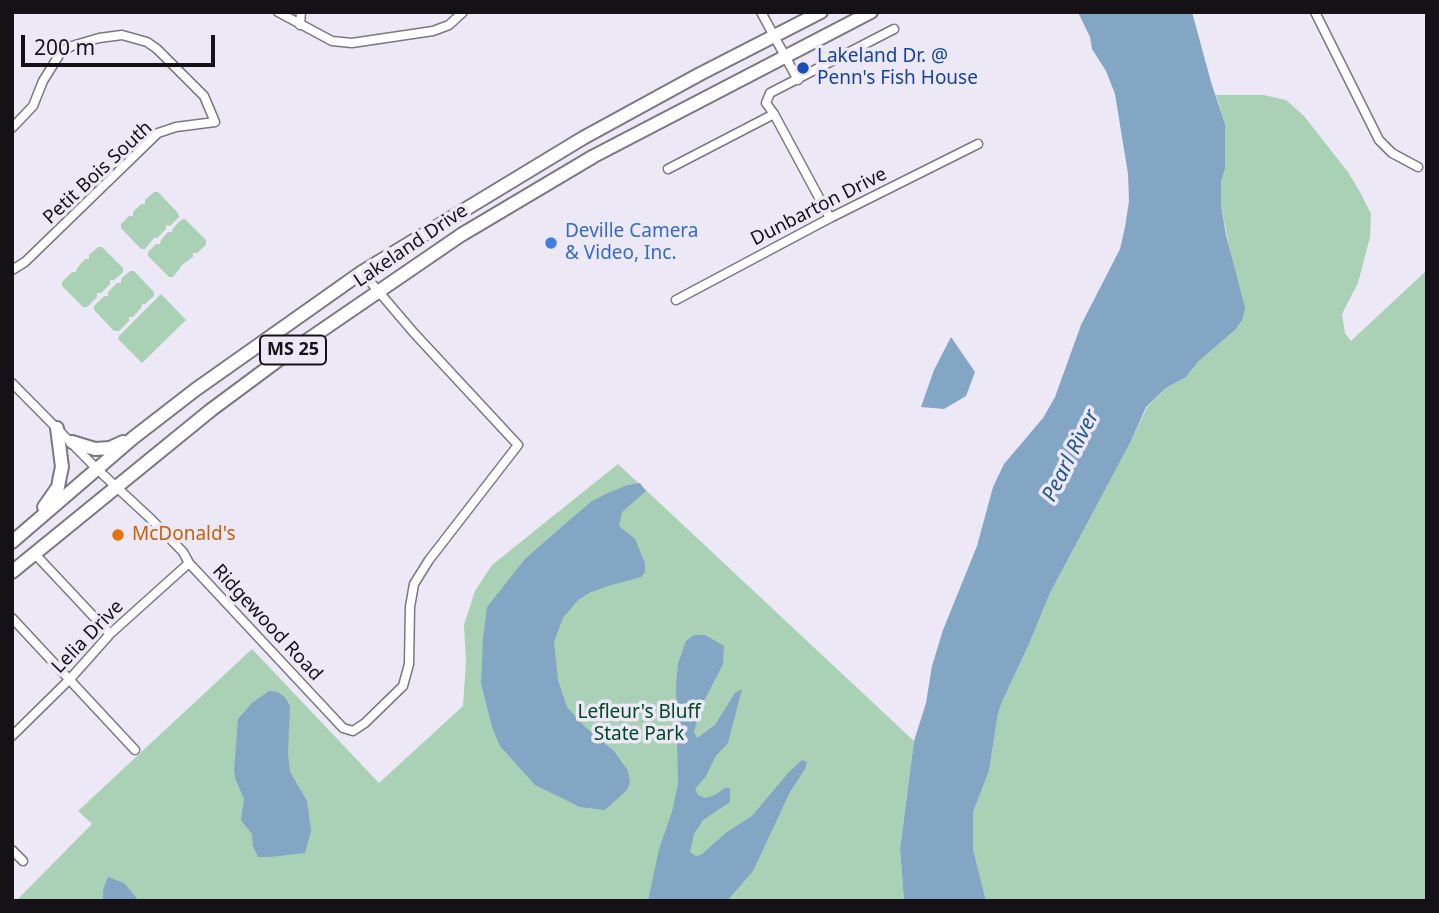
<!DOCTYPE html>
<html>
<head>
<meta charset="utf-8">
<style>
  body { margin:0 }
  #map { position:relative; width:1439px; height:913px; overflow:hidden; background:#ece8f6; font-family:"Noto Sans",sans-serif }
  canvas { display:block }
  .frame { position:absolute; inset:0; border:14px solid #141217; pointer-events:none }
  .scale { position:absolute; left:21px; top:35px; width:194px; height:32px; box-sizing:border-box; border:4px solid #141217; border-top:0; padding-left:9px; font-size:21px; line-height:24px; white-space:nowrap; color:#141217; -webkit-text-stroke:5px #ece8f6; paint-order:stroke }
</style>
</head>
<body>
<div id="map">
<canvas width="1439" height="913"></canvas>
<div class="frame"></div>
<div class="scale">200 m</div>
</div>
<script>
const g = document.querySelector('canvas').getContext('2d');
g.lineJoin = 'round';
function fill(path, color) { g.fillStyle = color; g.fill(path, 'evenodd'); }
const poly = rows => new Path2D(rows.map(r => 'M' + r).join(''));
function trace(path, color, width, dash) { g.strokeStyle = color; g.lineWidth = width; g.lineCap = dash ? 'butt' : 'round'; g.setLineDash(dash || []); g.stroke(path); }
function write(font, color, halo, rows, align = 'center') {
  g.font = font + ' "Noto Sans",sans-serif'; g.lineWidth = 7; g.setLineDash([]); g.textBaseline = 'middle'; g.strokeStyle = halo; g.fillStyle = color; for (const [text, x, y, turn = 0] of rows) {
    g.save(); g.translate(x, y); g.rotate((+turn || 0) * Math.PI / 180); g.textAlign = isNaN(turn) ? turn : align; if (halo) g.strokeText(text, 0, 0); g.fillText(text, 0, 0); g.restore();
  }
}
fill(poly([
  [1216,95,1264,95,1286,100,1304,116,1348,172,1360,192,1371,214,1370,237,1358,283,1342,314,1345,333,1351,341,1427,270,1427,901,986,901,973,849,973,812,989,771,998,713,1002,702,1029,644,1050,593,1131,441,1147,407,1166,388,1186,377,1199,361,1235,330,1233,265,1221,206,1221,182,1225,169,1225,124],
  [154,192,158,192,178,213,179,217,170,226,166,225,166,229,157,238,154,238,145,249,141,249,121,228,121,224,129,216,133,216,133,212,141,204,145,204,145,200],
  [185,219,206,240,206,245,197,253,193,253,193,257,182,265,173,277,169,277,148,256,148,252,156,244,160,244,161,240,168,232,172,232,173,228,181,220],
  [98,247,102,247,123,268,123,272,114,280,110,280,110,284,101,293,97,293,97,297,87,307,83,307,62,286,62,282,72,272,76,272,77,268,85,259,89,259,89,255],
  [130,271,134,271,154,292,154,296,145,304,142,304,141,308,133,317,129,317,129,321,119,331,114,331,94,310,94,306,104,296,108,296,108,292,117,283,121,283,121,279],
  [161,294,186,320,142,363,118,339,119,336],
  [618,464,914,741,900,849,904,901,16,901,92,824,78,811,252,649,379,783,463,706,466,660,464,625,475,591,492,565]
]), '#aad1b6');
fill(poly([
  [1078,12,1192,12,1211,82,1225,124,1225,169,1221,182,1221,206,1226,235,1245,308,1242,320,1235,330,1199,361,1186,377,1166,388,1146,407,1131,441,1050,593,1029,644,1002,702,998,713,989,771,973,812,973,849,986,901,904,901,900,849,914,741,926,703,932,666,943,630,977,546,993,487,1004,464,1043,418,1055,397,1081,325,1120,249,1125,227,1129,201,1128,174,1115,94,1106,71,1092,49,1090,37],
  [951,337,975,372,966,396,944,409,921,407,934,370],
  [640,483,646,491,622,512,619,526,635,539,645,563,645,572,641,577,608,586,589,593,578,600,563,618,554,642,558,680,567,707,585,727,614,751,628,771,630,782,627,790,605,810,580,807,535,785,500,746,492,727,481,683,483,639,487,607,525,559,573,517,592,501,610,492,628,485],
  [694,635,705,635,724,646,723,664,700,709,694,732,697,738,715,725,735,693,742,689,728,743,715,757,706,776,695,789,698,795,705,798,715,795,725,788,730,788,730,802,703,820,694,834,690,852,696,856,701,855,727,832,752,816,788,773,802,760,807,762,805,769,790,792,753,871,727,901,648,901,659,849,672,812,678,784,676,685,678,664,686,641],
  [269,691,277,692,285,697,290,706,288,754,290,772,307,801,311,831,305,853,270,857,258,857,253,846,252,834,241,820,244,799,235,778,234,770,238,719,252,703],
  [108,877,124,883,139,901,103,901,103,890]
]), '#83a6c4');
const minor = poly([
  [278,12,332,41,352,43,433,31,449,25,463,12],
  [761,12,798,80],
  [1315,12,1379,140,1392,153,1418,167],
  [300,25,301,12],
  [774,114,830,218],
  [12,128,33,106,43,81,61,52,72,46,99,38,122,35,147,42,157,49,204,96,215,122,176,127,158,133,25,262,12,270],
  [668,169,774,114,766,103,770,93,894,29],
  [676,300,830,218,978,144],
  [12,383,97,469,151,519,183,552,189,563,343,728,353,731,365,723,403,686,409,664,410,607,414,584,429,560,518,445,414,333,362,272],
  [34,553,110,634],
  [12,618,135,750],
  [12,736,70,679,110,634,189,563],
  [12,850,23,861]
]);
const highway = poly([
  [72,442,95,449,110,448,123,442],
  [44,507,58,487,60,476,62,467,57,428],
  [12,542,133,438,195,390,362,272,583,138,700,74,821,12],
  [12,572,211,410,277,361,461,235,594,156,871,12]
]);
trace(minor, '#7a7783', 11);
trace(highway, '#7a7783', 16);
trace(minor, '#fff', 8);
trace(highway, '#fff', 12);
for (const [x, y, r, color] of [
  [803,68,7,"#1a4fb4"],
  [551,243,7,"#3f7fe0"],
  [118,535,7,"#e8710a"]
]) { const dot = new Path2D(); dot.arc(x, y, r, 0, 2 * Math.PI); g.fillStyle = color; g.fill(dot); trace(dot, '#ece8f6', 2.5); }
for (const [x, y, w] of [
  [293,350,66]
]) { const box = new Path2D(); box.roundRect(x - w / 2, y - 14.5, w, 29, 5); g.fillStyle = '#ece8f6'; g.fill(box); trace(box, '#141217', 2); }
write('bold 18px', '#141217', null, [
  ["MS 25",293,350]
]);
write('19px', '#164399', '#ece8f6', [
  ["Lakeland Dr. @",817,57],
  ["Penn's Fish House",817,79]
], 'left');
write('19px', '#141217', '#ece8f6', [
  ["Petit Bois South",98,173,-43],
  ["Dunbarton Drive",819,207,-27],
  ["Lakeland Drive",411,246,-34],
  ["Ridgewood Road",267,623,47],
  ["Lelia Drive",88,637,-46]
]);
write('19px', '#366cbe', '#ece8f6', [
  ["Deville Camera",565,232],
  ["& Video, Inc.",565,254]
], 'left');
write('19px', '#c56008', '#ece8f6', [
  ["McDonald's",132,535]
], 'left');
write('19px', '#004926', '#ece8f6', [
  ["Lefleur's Bluff",639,713],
  ["State Park",639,735]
]);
write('italic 21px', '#235a83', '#ece8f6', [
  ["Pearl River",1071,456,-63]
]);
</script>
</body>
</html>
